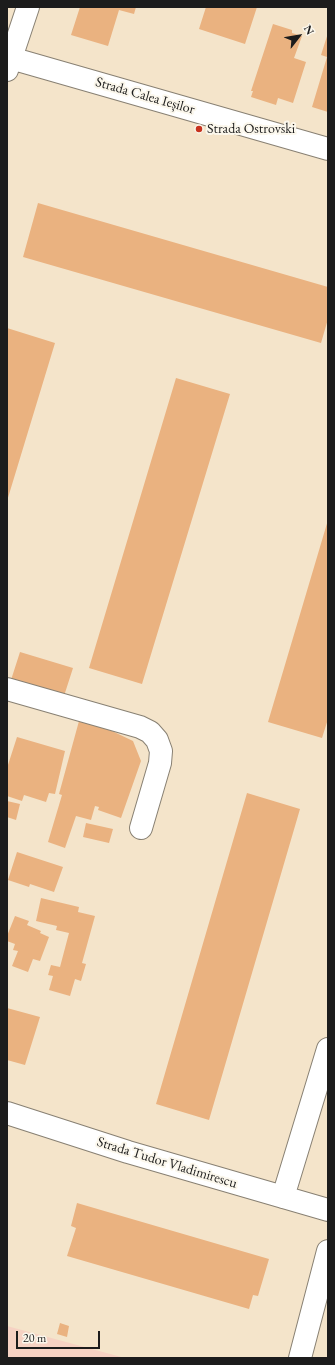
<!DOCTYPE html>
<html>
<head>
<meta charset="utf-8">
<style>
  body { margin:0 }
  #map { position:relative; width:335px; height:1365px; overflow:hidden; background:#f4e4ca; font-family:"EB Garamond",serif }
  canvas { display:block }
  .frame { position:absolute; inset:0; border:8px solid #1c1c1c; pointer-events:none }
  .north { position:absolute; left:279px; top:16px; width:40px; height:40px; -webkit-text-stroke:3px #fbf7ec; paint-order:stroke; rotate:59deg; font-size:11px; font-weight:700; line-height:16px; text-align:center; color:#1c1c1c }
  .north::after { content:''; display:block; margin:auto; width:14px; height:18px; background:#1c1c1c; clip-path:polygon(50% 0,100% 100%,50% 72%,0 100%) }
  .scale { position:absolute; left:16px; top:1331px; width:84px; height:18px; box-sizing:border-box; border:2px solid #1c1c1c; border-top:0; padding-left:5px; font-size:12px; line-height:14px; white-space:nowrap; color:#1c1c1c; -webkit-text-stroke:3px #fbf7ec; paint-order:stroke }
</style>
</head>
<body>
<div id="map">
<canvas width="335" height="1365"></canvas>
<div class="frame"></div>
<div class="north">N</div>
<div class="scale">20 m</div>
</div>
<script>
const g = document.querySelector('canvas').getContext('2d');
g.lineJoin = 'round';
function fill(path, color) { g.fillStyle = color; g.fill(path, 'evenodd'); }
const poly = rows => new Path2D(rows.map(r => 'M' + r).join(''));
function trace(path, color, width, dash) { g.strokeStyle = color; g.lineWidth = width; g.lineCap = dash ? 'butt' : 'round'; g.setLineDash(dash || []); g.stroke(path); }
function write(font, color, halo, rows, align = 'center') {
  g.font = font + ' "EB Garamond",serif'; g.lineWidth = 4; g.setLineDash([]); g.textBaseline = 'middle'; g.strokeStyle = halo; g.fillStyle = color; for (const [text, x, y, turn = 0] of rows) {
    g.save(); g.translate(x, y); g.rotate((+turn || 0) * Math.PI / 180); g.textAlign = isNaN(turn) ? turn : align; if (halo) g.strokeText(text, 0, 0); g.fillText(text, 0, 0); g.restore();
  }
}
fill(poly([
  [7,1326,125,1358,7,1358]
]), '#f6d2c3');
fill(poly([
  [80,7,136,7,134,14,119,10,108,46,71,35],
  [206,7,257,7,245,44,199,29],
  [273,24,292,30,292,33,302,36,294,58,306,62,293,103,278,98,276,105,251,97,253,91,251,91],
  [328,33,328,112,312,107,327,57,321,55],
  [38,203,328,287,328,319,321,343,23,257],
  [7,328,55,343,7,501],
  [176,378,230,394,142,684,89,668],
  [328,520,328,719,322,738,268,722],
  [20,652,73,668,64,696,11,680],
  [79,721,112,731,133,741,141,761,121,818,98,810,99,807,95,806,91,820,76,816,65,848,48,842,62,795,59,794],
  [17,737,65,751,55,794,49,793,46,802,24,795,22,801,7,796,7,768],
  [247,793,300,809,209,1120,156,1104],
  [7,801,20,804,16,820,7,817],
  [86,823,113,829,109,843,83,837],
  [17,852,63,867,54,892,30,884,29,887,8,880],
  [41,898,79,907,78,912,95,916,82,963,86,964,81,981,75,979,70,996,49,990,53,976,48,975,51,965,60,967,69,933,56,930,57,926,36,921],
  [15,916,29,921,27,925,41,931,40,933,49,937,40,961,33,959,28,972,12,966,18,951,13,950,15,944,7,941,7,936],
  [7,1008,40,1017,25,1065,7,1060],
  [77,1203,269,1259,258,1296,253,1295,249,1309,67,1256,76,1228,71,1226],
  [60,1323,69,1326,67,1337,57,1334]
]), '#eab280');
const minor = poly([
  [7,57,328,149],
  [7,70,28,7],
  [7,689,140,727,150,732,157,740,161,751,160,763,141,828],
  [7,1113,128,1152,328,1210],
  [283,1197,328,1049],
  [300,1358,328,1251]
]);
trace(minor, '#888073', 24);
trace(minor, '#fff', 22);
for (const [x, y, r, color] of [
  [199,129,4,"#c8321e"]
]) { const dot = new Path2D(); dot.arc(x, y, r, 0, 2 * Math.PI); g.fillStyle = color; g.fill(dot); trace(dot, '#fbf7ec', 1.5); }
write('14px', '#1c1c1c', '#fbf7ec', [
  ["Strada Calea Ieșilor",145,96,16],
  ["Strada Tudor Vladimirescu",167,1163,17]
]);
write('14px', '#1c1c1c', '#fbf7ec', [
  ["Strada Ostrovski",207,129]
], 'left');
</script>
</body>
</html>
